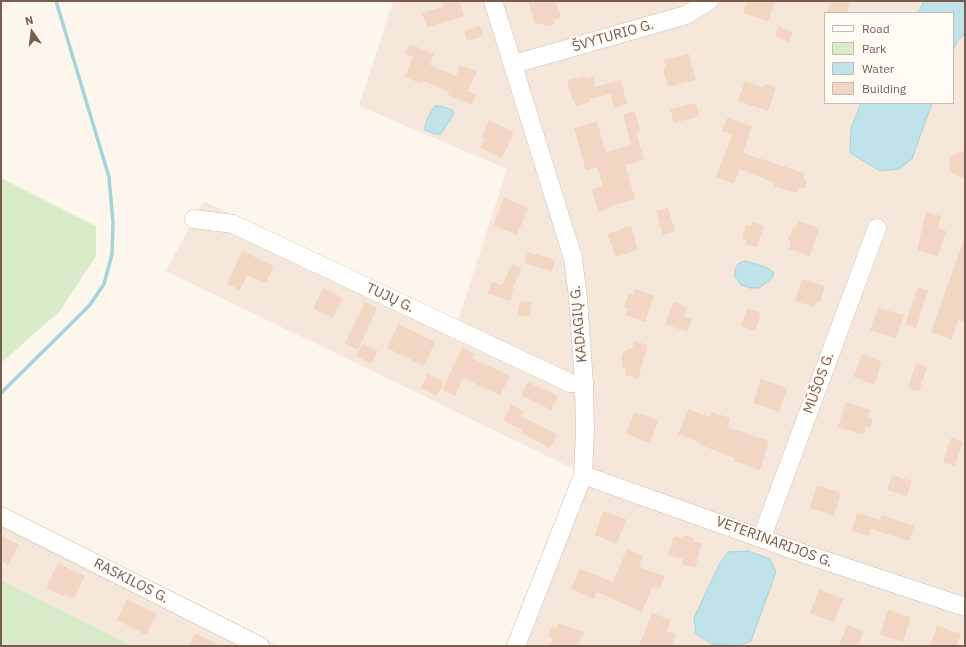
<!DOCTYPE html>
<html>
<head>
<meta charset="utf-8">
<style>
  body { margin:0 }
  #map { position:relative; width:966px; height:647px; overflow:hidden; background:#fdf6ec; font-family:"IBM Plex Sans",sans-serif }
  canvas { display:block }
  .frame { position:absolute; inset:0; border:2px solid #7a5c4d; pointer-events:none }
  .legend { position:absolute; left:824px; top:12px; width:130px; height:92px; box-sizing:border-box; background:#fffaf3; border:1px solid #cabbb1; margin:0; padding:5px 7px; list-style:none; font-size:12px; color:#7a5c4d }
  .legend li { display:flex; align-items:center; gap:8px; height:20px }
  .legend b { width:20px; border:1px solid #cabbb1 }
  .north { position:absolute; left:12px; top:12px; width:40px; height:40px; -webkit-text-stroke:3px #fffaf3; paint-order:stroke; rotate:346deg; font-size:11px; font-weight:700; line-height:16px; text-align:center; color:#7a5c4d }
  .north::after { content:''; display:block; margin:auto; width:14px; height:18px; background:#7a5c4d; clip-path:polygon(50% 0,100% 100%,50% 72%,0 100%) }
</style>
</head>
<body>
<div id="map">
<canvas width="966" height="647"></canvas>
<div class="frame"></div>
<ul class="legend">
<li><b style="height:5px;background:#fff"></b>Road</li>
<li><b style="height:11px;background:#d8ecc9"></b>Park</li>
<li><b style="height:11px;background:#bfe3e8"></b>Water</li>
<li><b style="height:11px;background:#f3d5c3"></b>Building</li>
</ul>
<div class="north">N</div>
</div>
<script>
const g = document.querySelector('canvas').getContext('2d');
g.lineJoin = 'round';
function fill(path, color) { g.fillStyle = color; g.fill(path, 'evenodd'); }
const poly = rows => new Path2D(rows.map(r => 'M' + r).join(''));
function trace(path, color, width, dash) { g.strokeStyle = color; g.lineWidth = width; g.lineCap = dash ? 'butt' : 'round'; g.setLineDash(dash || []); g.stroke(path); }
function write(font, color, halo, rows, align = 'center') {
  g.font = font + ' "IBM Plex Sans",sans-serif'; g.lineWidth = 3.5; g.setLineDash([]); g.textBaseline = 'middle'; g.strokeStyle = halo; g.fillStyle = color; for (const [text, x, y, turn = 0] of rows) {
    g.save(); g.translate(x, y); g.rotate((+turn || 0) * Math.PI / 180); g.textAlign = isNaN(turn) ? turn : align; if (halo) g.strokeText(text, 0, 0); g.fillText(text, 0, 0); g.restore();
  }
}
fill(poly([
  [393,1,924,1,918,13,825,13,825,103,861,103,851,128,850,153,880,171,912,159,932,103,953,103,953,51,958,40,965,34,965,646,506,646,576,470,166,271,203,201,458,320,507,169,359,106],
  [1,507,279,646,132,646,1,580]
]), '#f5e8da');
fill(poly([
  [1,178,96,226,96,256,60,311,1,363],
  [1,580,132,646,1,646]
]), '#d8ecc9');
const water = poly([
  [924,1,965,1,965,34,958,40,953,51,953,13,918,13,924,1],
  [861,103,932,103,912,159,899,169,880,171,850,153,851,128,861,103],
  [435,106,440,106,452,110,454,114,441,134,435,134,425,130,425,126,428,117,435,106],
  [746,261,768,268,774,273,772,278,759,288,750,288,741,285,735,277,735,269,739,263,746,261],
  [748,551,770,559,776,572,751,641,740,646,712,644,696,634,694,618,719,565,728,552,748,551]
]);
fill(water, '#bfe3e8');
trace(water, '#a5d3da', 1);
trace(poly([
  [1,393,89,306,104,284,112,254,113,223,109,177,56,1]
]), '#a5d3da', 3.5);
fill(poly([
  [442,1,460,1,464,16,427,27,422,13,442,7],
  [528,1,556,1,561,18,553,20,554,24,545,27,544,23,535,25],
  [747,1,775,1,768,21,743,13],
  [831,1,850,3,847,13,827,13],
  [480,26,483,36,467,41,464,31],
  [778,26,793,32,789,42,775,36],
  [410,44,434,54,430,65,456,76,460,65,477,71,468,91,476,94,472,105,448,95,449,92,423,81,422,84,405,77,413,57,405,54],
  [689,54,696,80,668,87,663,70,666,68,664,60],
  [585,76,586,79,593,77,595,87,621,80,627,104,614,108,611,94,589,99,590,102,576,106,574,99,572,99,567,80],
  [745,81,763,87,765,84,776,87,768,111,738,101],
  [696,103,699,116,674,123,670,109],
  [635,111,640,131,636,132,644,160,625,165,635,199,611,206,612,208,598,212,592,189,603,186,597,167,586,171,574,128,597,122,606,152,631,145,623,114],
  [727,118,752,126,743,153,804,173,803,177,807,181,806,187,799,189,798,193,774,186,775,183,739,169,734,184,716,177,732,135,722,131],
  [489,120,514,132,502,158,480,148,484,139,482,137],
  [958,152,965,152,965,179,952,173,949,165,951,157],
  [504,198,528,208,517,235,493,225],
  [668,208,675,231,663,235,656,211],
  [926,212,941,216,938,228,946,231,938,256,917,250],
  [798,221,819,228,810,256,789,249,791,241,788,240,793,227,796,228],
  [753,222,764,226,757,247,745,244,746,240,742,239,746,224,751,226],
  [631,226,638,250,616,257,607,234],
  [964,239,965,239,965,322,958,320,952,340,931,332],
  [242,251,274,266,266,283,247,275,240,290,227,284],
  [528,252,555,260,552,271,524,263],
  [512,264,522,268,512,289,514,289,510,301,488,293,492,282,502,285],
  [802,279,825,286,820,302,816,303,814,307,795,301],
  [918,287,928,290,916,328,905,324],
  [323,288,343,298,333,318,313,309],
  [635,289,654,296,645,322,625,315,628,308,624,307,629,293,633,295],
  [520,301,532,303,529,317,517,315],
  [365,302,377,308,358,350,345,343],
  [674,302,687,307,684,316,692,319,687,332,665,324],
  [747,308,761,313,755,331,741,326],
  [878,308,904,315,896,338,870,330],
  [398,324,435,342,424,366,387,348],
  [634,341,648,345,638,379,625,375,626,369,622,368,623,364,621,361,623,352,629,348,632,349],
  [363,344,378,351,371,364,356,356],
  [462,348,474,353,472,358,510,376,500,395,463,378,455,396,442,390],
  [862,354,882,362,874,385,854,377],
  [916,363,927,367,919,391,908,388],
  [428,374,444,382,437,396,421,388],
  [761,379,787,388,779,412,753,403],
  [528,382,558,396,551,410,521,395],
  [846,402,871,410,868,417,873,418,870,428,866,426,863,435,838,427],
  [511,405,523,411,521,416,557,434,550,448,521,433,522,430,503,421],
  [688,409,710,417,712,412,730,418,727,427,769,441,760,470,734,461,735,458,700,445,700,443,678,434],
  [634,412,658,420,650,443,626,434],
  [951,438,963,442,955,466,943,462],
  [892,475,912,481,907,496,887,490],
  [817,485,841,493,834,516,810,508],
  [603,511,626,519,617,544,595,535],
  [857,513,880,520,882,515,914,526,909,541,871,529,869,536,852,531],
  [1,535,19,545,8,565,1,561],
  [683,535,694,538,693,541,702,544,695,568,682,564,683,559,668,555,674,536,682,538],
  [627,549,643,556,639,567,665,576,660,589,652,587,642,612,597,592,594,599,571,589,580,569,613,582],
  [58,563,85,576,74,598,65,594,64,597,46,588],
  [819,589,843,599,834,622,810,613],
  [127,599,157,614,146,635,117,620],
  [888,610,911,617,903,642,880,635],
  [652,613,671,620,667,631,676,634,672,646,639,646],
  [558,623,584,632,578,646,549,646,553,638,548,636,552,627,556,628],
  [847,625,864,631,858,646,839,646],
  [937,626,961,634,957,646,930,646],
  [195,633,221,646,189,646]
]), '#f3d5c3');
const minor = poly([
  [493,1,573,258,578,298,584,384,585,432,583,475,516,646],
  [514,64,686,15,709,1],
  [194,219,233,224,570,383,584,384],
  [583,475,808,555,965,607],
  [1,516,260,646],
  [762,537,877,228]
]);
trace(minor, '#d1beb0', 19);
trace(minor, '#fff', 18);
write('14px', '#7a5c4d', '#fffaf3', [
  ["ŠVYTURIO G.",613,36,-16],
  ["TUJŲ G.",390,298,25],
  ["KADAGIŲ G.",579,324,-95],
  ["MŪŠOS G.",819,383,-70],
  ["VETERINARIJOS G.",774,542,20],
  ["RASKILOS G.",131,581,27]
]);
</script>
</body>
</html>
